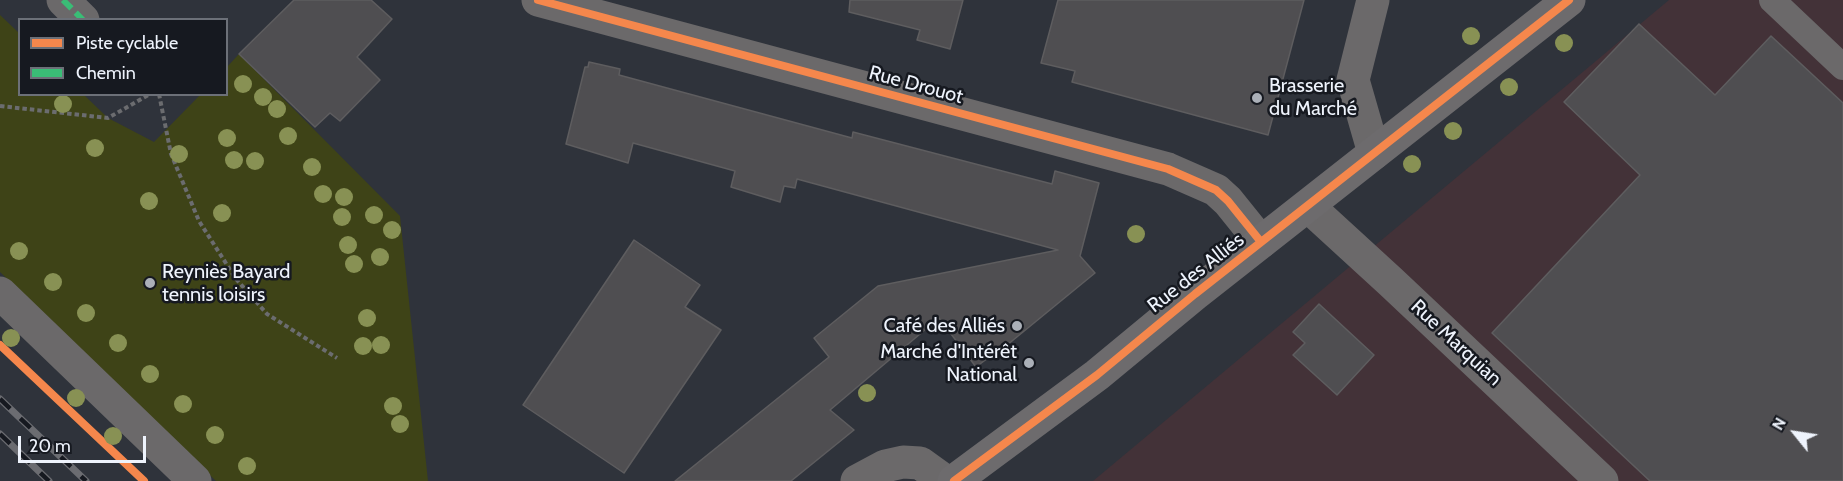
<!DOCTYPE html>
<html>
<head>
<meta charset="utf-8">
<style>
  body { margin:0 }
  #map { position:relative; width:1843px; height:481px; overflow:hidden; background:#2f333b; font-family:Cabin,sans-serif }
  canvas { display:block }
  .legend { position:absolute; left:18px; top:18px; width:210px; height:78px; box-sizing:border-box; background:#161920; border:2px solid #6c7078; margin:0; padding:8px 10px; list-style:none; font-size:18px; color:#eef3fc }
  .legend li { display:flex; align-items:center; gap:12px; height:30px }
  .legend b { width:30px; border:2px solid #6c7078 }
  .north { position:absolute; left:1765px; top:403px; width:60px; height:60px; -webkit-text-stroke:4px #161920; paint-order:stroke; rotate:300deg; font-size:16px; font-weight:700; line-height:24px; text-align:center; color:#eef3fc }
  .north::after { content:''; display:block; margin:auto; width:21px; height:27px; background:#eef3fc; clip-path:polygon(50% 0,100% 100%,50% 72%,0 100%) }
  .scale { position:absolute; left:18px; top:436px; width:128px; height:27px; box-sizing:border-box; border:3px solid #eef3fc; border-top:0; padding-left:8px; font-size:18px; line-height:21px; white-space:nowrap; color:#eef3fc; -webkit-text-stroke:4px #161920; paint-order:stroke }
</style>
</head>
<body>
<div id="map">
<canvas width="1843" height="481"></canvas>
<ul class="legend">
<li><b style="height:8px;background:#f5874c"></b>Piste cyclable</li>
<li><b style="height:8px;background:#3abd76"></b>Chemin</li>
</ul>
<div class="north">N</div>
<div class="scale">20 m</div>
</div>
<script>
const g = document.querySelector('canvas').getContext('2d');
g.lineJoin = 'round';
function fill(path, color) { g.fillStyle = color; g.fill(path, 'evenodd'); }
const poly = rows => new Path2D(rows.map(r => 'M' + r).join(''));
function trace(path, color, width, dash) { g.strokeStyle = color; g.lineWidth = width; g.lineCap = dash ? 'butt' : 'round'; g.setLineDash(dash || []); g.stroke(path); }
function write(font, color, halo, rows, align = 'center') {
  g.font = font + ' Cabin,sans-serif'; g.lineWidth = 5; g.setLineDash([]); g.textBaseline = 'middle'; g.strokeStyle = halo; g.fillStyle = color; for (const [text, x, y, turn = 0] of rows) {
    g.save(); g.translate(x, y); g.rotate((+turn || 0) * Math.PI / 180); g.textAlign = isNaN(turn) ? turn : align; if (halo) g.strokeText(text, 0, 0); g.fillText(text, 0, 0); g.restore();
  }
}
fill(poly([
  [1669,0,1843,0,1843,481,1093,481]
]), '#433238');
fill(poly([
  [0,15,19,33,20,94,84,95,108,118,154,142,200,95,226,94,227,67,239,54,400,216,428,481,216,481,0,272]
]), '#3e4317');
const building = poly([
  [294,0,371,0,392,19,357,57,380,80,340,121,330,113,315,127,239,54,294,0],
  [850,0,963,0,950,49,917,40,920,30,849,12,850,0],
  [1058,0,1304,0,1268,135,1072,82,1075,71,1041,63,1058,0],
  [1639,24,1715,95,1771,36,1843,103,1843,481,1650,481,1492,333,1640,175,1564,102,1639,24],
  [589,62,620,69,619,75,852,138,853,132,1052,184,1055,171,1099,183,1080,256,1095,273,1001,350,1000,349,976,367,939,318,830,410,854,430,791,481,675,481,829,357,814,338,878,286,1058,250,797,179,795,188,784,186,780,202,731,187,735,171,633,143,628,163,566,144,585,67,588,67,589,62],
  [634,240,700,285,685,307,721,330,624,473,523,405,634,240],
  [1319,304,1374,355,1337,395,1293,355,1305,343,1293,332,1319,304]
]);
fill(building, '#4f4e51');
trace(building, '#5e5d5f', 1.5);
trace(poly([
  [159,94,171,154,199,221,236,279,267,314,337,358],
  [0,106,108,118,150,94]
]), '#6b6c6f', 4, [4.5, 3]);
trace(poly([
  [1772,0,1843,67]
]), '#6b696a', 26);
trace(poly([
  [63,0,83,20],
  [538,0,1168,169,1216,190,1228,201,1261,242],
  [1373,0,1353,80,1374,153],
  [1308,206,1391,282,1602,481],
  [0,293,195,481],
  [857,481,885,466,903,462,920,463,945,481]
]), '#6b696a', 33);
trace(poly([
  [954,481,1097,375,1195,294,1569,0]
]), '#6d6b6d', 33);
const rail = poly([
  [0,399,86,481],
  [0,434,49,481]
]);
trace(rail, '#6b6c71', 7);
trace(rail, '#161920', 4.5, [14]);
trace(poly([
  [63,0,83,20]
]), '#3abd76', 6, [12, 6]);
trace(poly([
  [538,0,1168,169,1216,190,1228,201,1261,242],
  [0,345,144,481],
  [954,481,1097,375,1195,294,1569,0]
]), '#f5874c', 8);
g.fillStyle = '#889154';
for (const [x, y] of [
  [1471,36],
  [1564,43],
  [243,84],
  [1509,87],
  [263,97],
  [63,104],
  [277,109],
  [1453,131],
  [288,136],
  [227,138],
  [95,148],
  [179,154],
  [234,160],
  [255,161],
  [1412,164],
  [312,167],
  [323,194],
  [344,197],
  [149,201],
  [222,213],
  [374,215],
  [342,217],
  [392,230],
  [1136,234],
  [348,245],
  [19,251],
  [380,257],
  [354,264],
  [53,282],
  [86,313],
  [367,318],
  [11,338],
  [118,343],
  [381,345],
  [363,346],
  [150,374],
  [867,393],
  [76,398],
  [183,404],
  [393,406],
  [400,424],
  [215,435],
  [113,436],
  [247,466]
]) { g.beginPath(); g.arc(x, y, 9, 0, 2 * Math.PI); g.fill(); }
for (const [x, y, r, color] of [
  [1257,98,6,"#abb0b8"],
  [150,283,6,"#abb0b8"],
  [1017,326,6,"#abb0b8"],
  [1029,363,6,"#abb0b8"]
]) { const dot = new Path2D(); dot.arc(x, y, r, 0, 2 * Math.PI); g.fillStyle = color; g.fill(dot); trace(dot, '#161920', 2); }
write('20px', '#eef3fc', '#161920', [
  ["Rue Drouot",916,85,15],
  ["Rue des Alliés",1196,273,-38],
  ["Rue Marquian",1456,343,43]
]);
write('20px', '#eef3fc', '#161920', [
  ["Brasserie",1269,86],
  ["du Marché",1269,109],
  ["Reyniès Bayard",162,272],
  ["tennis loisirs",162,295],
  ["Café des Alliés",1005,326,"right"],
  ["Marché d'Intérêt",1017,352,"right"],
  ["National",1017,375,"right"]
], 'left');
</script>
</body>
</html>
